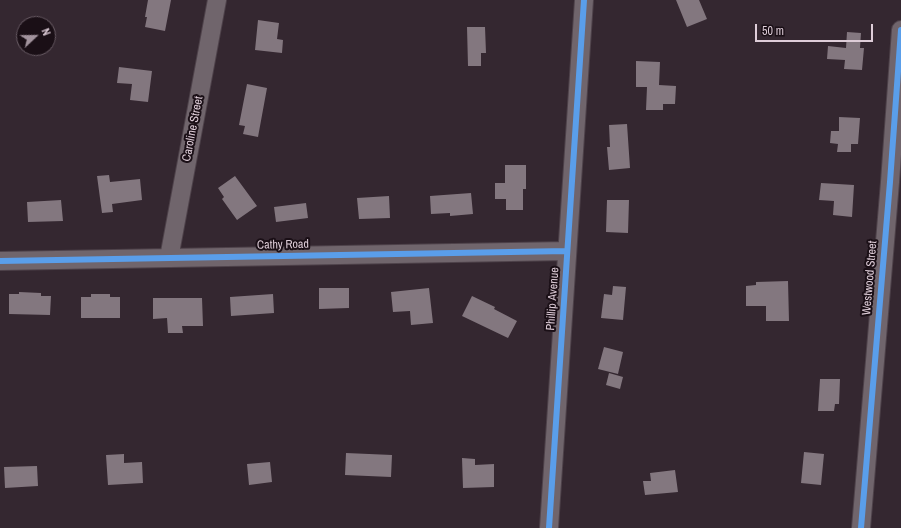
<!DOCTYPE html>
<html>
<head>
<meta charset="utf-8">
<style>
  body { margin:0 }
  #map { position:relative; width:901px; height:528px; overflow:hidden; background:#342730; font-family:"Archivo Narrow",sans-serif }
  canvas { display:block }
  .north { position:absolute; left:16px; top:16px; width:40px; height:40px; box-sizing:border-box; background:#1a0f16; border:1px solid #685b64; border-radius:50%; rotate:68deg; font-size:11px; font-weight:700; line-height:16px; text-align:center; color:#decdd8 }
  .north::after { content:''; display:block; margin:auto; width:14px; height:18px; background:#a2939d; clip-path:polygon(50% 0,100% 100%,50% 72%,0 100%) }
  .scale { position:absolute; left:755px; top:24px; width:118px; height:18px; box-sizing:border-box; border:2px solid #decdd8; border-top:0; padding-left:5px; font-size:12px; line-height:14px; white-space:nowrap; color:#decdd8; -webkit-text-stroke:3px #1a0f16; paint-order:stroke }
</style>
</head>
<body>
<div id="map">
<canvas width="901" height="528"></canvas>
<div class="north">N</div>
<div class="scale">50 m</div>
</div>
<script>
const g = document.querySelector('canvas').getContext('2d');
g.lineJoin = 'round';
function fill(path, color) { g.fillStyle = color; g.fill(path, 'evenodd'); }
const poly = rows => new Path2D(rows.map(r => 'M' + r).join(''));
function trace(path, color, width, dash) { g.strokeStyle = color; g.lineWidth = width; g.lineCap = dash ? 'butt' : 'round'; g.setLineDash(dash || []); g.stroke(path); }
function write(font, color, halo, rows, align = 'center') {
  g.font = font + ' "Archivo Narrow",sans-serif'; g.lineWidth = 4; g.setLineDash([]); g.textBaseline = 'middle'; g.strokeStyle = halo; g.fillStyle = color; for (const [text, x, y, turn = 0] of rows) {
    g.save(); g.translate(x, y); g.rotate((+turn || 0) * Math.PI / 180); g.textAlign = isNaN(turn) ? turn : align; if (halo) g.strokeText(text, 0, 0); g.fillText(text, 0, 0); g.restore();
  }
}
fill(poly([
  [148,0,171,0,165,31,145,27,147,17,145,17],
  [676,0,699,0,707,19,687,27],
  [258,20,279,23,277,39,283,40,282,53,255,50],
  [467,27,485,27,486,53,481,53,481,66,468,66],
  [847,32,861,33,860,48,864,48,862,70,844,69,845,60,827,59,828,46,846,48],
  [636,61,660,62,659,85,676,86,675,104,663,104,663,110,646,110,647,87,636,87],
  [119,67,152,71,148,102,130,100,132,84,117,83],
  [247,84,267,88,258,137,243,134,245,126,239,125],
  [839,117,860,118,858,144,851,144,851,152,837,152,838,144,830,143,831,131,839,131],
  [627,124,630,168,609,170,607,147,610,147,609,125],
  [505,165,526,165,526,189,523,189,523,210,506,210,506,199,495,199,495,183,505,183],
  [109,175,110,182,140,179,142,200,112,204,113,212,102,213,97,176],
  [235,176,257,206,237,220,222,199,224,197,218,188],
  [821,183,854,185,852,217,833,215,834,201,819,200],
  [471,193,473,214,450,216,450,213,431,214,430,196],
  [389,196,390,218,359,219,357,198],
  [61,200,63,221,28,222,27,202],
  [607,200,629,200,628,233,606,232],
  [306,203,308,218,276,222,274,207],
  [788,281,789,321,766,321,766,306,746,306,746,286,756,285,756,282],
  [613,286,626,287,623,320,601,318,604,294,612,295],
  [319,288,349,288,349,308,319,309],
  [429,288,433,323,411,325,410,311,393,312,391,292],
  [19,292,41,293,41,296,51,296,50,315,9,314,9,294,19,294],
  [91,294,110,294,110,297,120,297,120,318,81,318,81,297,91,297],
  [273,294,274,313,231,316,230,297],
  [472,296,495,307,494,309,517,321,508,338,462,316],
  [153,298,202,298,203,326,182,326,183,333,168,333,167,318,153,319],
  [604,347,623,352,618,374,598,369],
  [609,373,623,377,620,389,606,385],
  [820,379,840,379,839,404,835,404,834,411,818,411],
  [804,452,824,454,821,485,801,483],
  [346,453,392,455,391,477,345,475],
  [124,454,124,463,142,462,143,483,108,485,106,455],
  [462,458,475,459,475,465,494,464,494,487,463,488],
  [270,462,272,482,249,485,247,464],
  [37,466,38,486,5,488,4,467],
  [675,470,678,492,645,495,643,481,651,481,650,473]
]), '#83777f');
const minor = poly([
  [169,258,217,0],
  [0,261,567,251],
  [549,528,584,0],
  [861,528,890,182,901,30]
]);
trace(minor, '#4e424a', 20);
trace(minor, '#70656c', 18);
trace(poly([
  [0,261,567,251],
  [549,528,584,0],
  [861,528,890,182,901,30]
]), '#5a9eea', 6);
write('12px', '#decdd8', '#1a0f16', [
  ["Caroline Street",193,129,-79],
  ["Cathy Road",283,245,-1],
  ["Westwood Street",870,278,-85],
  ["Phillip Avenue",553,299,-86]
]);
</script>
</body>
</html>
